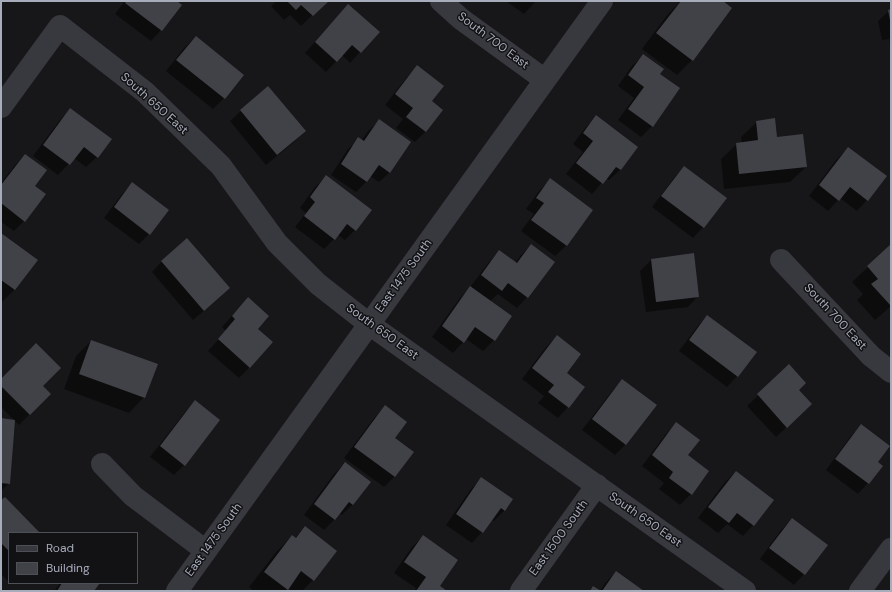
<!DOCTYPE html>
<html>
<head>
<meta charset="utf-8">
<style>
  body { margin:0 }
  #map { position:relative; width:892px; height:592px; overflow:hidden; background:#17171a; font-family:"DM Sans",sans-serif }
  canvas { display:block }
  .frame { position:absolute; inset:0; border:2px solid #a8adbb; pointer-events:none }
  .legend { position:absolute; left:8px; top:532px; width:130px; height:52px; box-sizing:border-box; background:#121215; border:1px solid #4e5057; margin:0; padding:5px 7px; list-style:none; font-size:12px; color:#a8adbb }
  .legend li { display:flex; align-items:center; gap:8px; height:20px }
  .legend b { width:20px; border:1px solid #4e5057 }
</style>
</head>
<body>
<div id="map">
<canvas width="892" height="592"></canvas>
<div class="frame"></div>
<ul class="legend">
<li><b style="height:5px;background:#38383f"></b>Road</li>
<li><b style="height:11px;background:#414247"></b>Building</li>
</ul>
</div>
<script>
const g = document.querySelector('canvas').getContext('2d');
g.lineJoin = 'round';
function fill(path, color) { g.fillStyle = color; g.fill(path, 'evenodd'); }
const poly = rows => new Path2D(rows.map(r => 'M' + r).join(''));
function trace(path, color, width, dash) { g.strokeStyle = color; g.lineWidth = width; g.lineCap = dash ? 'butt' : 'round'; g.setLineDash(dash || []); g.stroke(path); }
function write(font, color, halo, rows, align = 'center') {
  g.font = font + ' "DM Sans",sans-serif'; g.lineWidth = 3; g.setLineDash([]); g.textBaseline = 'middle'; g.strokeStyle = halo; g.fillStyle = color; for (const [text, x, y, turn = 0] of rows) {
    g.save(); g.translate(x, y); g.rotate((+turn || 0) * Math.PI / 180); g.textAlign = isNaN(turn) ? turn : align; if (halo) g.strokeText(text, 0, 0); g.fillText(text, 0, 0); g.restore();
  }
}
fill(poly([
  [125,1,176,1,181,5,161,30,151,41,115,14],
  [277,1,327,1,301,26,290,15,284,20,271,6],
  [506,1,536,1,524,14],
  [681,1,721,1,731,8,692,60,677,75,642,49,668,14],
  [782,1,802,1,782,2],
  [891,10,891,50,889,39,882,40,878,21,889,11],
  [338,16,360,52,350,63,342,55,326,72,305,53],
  [196,37,243,75,224,98,213,109,166,71,185,47],
  [643,56,659,75,678,88,652,126,641,137,618,120,634,98,618,86,632,66],
  [418,66,431,101,442,110,425,132,415,142,396,128,403,119,385,105,407,77],
  [70,109,97,157,86,167,74,158,58,175,33,156,60,120],
  [241,111,304,131,294,142,266,165,230,121],
  [596,117,637,147,620,170,609,180,606,178,592,194,566,174,583,152,573,144,586,127],
  [379,121,390,172,379,182,370,176,367,181,356,192,331,175,348,149,359,139,361,141,368,131],
  [757,122,776,138,806,167,790,182,724,189,721,159,737,144,742,143,741,137],
  [848,148,867,200,857,211,840,198,828,211,809,196,837,159],
  [25,155,34,186,24,221,14,231,1,222,1,183,15,165],
  [684,167,703,227,693,238,652,207,674,178],
  [326,177,355,230,345,240,338,235,324,249,295,227,306,213,300,208,315,187],
  [550,180,592,211,566,246,555,256,521,231,534,214,526,209,540,190],
  [132,184,149,234,139,244,104,218,122,194],
  [1,234,36,260,14,290,1,303],
  [531,245,527,297,517,308,498,294,490,301,511,316,494,340,483,351,466,339,453,353,432,337,460,298,472,286,471,286,489,262,500,251,515,263,521,255],
  [891,246,891,306,875,320,857,300,863,294,852,282],
  [693,254,698,296,688,307,646,312,640,271,651,260],
  [162,261,228,288,218,299,193,320,152,272],
  [238,309,256,329,250,367,239,378,208,351,226,331,222,327],
  [707,316,737,376,727,387,679,351,697,327],
  [557,336,566,373,568,407,558,418,538,403,544,396,522,379,546,347],
  [91,341,144,397,129,413,64,389,76,356],
  [789,366,798,390,800,415,776,437,747,406],
  [1,380,42,386,49,394,19,425,1,407],
  [623,380,655,405,625,445,615,455,582,430,612,391],
  [195,402,184,465,174,475,150,457,185,412],
  [385,407,393,438,412,452,394,477,384,487,344,458,375,417],
  [1,419,9,483,1,491],
  [676,424,687,456,708,472,691,494,680,505,659,489,664,483,642,466,666,434],
  [861,426,876,463,881,466,868,483,858,494,826,470,851,436],
  [345,463,369,482,352,505,342,515,339,513,335,519,324,530,304,515,334,474],
  [736,472,753,525,743,536,727,524,718,533,698,518,725,482],
  [482,478,512,500,504,511,494,521,491,520,482,532,472,543,446,525,471,489],
  [1,502,38,533,9,533,9,582,1,574],
  [792,519,804,574,794,585,760,559,781,530],
  [305,527,335,551,313,580,302,591,292,591,288,588,285,591,254,591,249,587,277,551,292,536,295,538],
  [423,536,439,586,446,591,414,591,416,588,394,573,412,547],
  [616,572,643,591,600,591,605,583],
  [60,583,99,583,93,591,54,591]
]), '#0007');
fill(poly([
  [126,1,177,1,182,5,162,31,125,3],
  [287,1,329,1,313,16,301,5,296,10],
  [681,1,723,1,732,8,693,61,656,33],
  [348,4,380,32,361,53,352,45,337,62,315,42],
  [891,9,891,20,890,20,888,10],
  [196,36,244,75,225,99,176,60],
  [643,54,664,69,660,74,680,88,653,127,628,109,644,87,628,75],
  [417,65,444,86,432,101,443,110,426,132,406,117,413,108,395,94],
  [268,86,306,131,277,155,240,110],
  [70,108,112,139,98,158,84,147,70,165,43,145],
  [596,115,638,147,621,170,616,167,603,184,576,163,593,141,583,133],
  [775,118,777,137,803,134,807,167,739,174,736,143,758,140,756,121],
  [379,119,411,142,390,173,379,165,367,182,341,164,358,137,364,141],
  [848,147,887,176,868,201,850,187,839,201,819,185],
  [25,154,47,170,35,186,46,194,25,222,1,203,1,185],
  [684,166,727,198,704,228,661,196],
  [326,175,372,210,356,231,347,224,335,240,304,216,315,202,310,197],
  [550,178,593,210,567,246,531,220,544,203,536,198],
  [132,182,169,210,150,235,114,207],
  [1,233,38,260,15,290,1,280],
  [187,238,230,288,204,311,161,261],
  [531,244,555,262,528,298,508,283,502,291,481,275,499,250,517,263],
  [891,244,891,306,871,284,878,279,867,266],
  [694,253,699,297,656,302,651,259],
  [470,286,512,316,495,341,475,327,464,343,442,326],
  [248,297,269,316,258,329,273,342,250,368,218,339,235,319,232,316],
  [707,315,757,352,738,377,689,340],
  [557,335,581,354,567,373,585,387,569,408,548,392,554,385,532,368],
  [91,340,158,364,145,398,79,374],
  [36,343,61,368,43,386,51,394,30,415,1,386,1,379],
  [789,364,806,383,799,390,812,404,787,428,757,394],
  [622,379,657,405,626,445,592,419],
  [195,400,220,420,185,466,160,446],
  [385,405,407,422,395,438,414,452,395,477,354,447],
  [1,418,15,420,10,484,1,483],
  [676,422,700,440,688,455,709,471,692,495,669,478,673,472,652,455],
  [861,424,890,446,878,462,883,466,869,484,835,459],
  [345,462,371,482,353,505,349,502,335,520,314,504],
  [736,471,774,500,754,526,737,513,729,523,708,507],
  [481,477,513,499,505,511,501,508,483,533,456,514],
  [5,497,40,533,9,533,9,551,1,543,1,500],
  [792,518,828,545,805,575,769,548],
  [305,526,337,551,314,581,301,571,288,590,264,572,292,535,296,538],
  [423,535,458,560,440,586,447,591,416,591,426,577,404,562],
  [616,571,644,591,602,591],
  [62,583,100,583,94,591,57,591],
  [593,586,601,591,590,591]
]), '#414247');
trace(poly([
  [441,1,461,19,545,80],
  [1,107,60,26,145,92,221,166,277,243,318,284,369,324,745,591],
  [781,260,871,356,891,372],
  [102,464,133,496,206,551],
  [177,591,602,1],
  [521,591,597,485],
  [860,591,891,549]
]), '#38383f', 22);
write('12px', '#a8adbb', '#121215', [
  ["South 700 East",493,41,37],
  ["South 650 East",154,104,42],
  ["East 1475 South",404,276,-54],
  ["South 700 East",835,317,47],
  ["South 650 East",382,332,36],
  ["South 650 East",645,520,35],
  ["East 1500 South",559,538,-54],
  ["East 1475 South",214,540,-54]
]);
</script>
</body>
</html>
